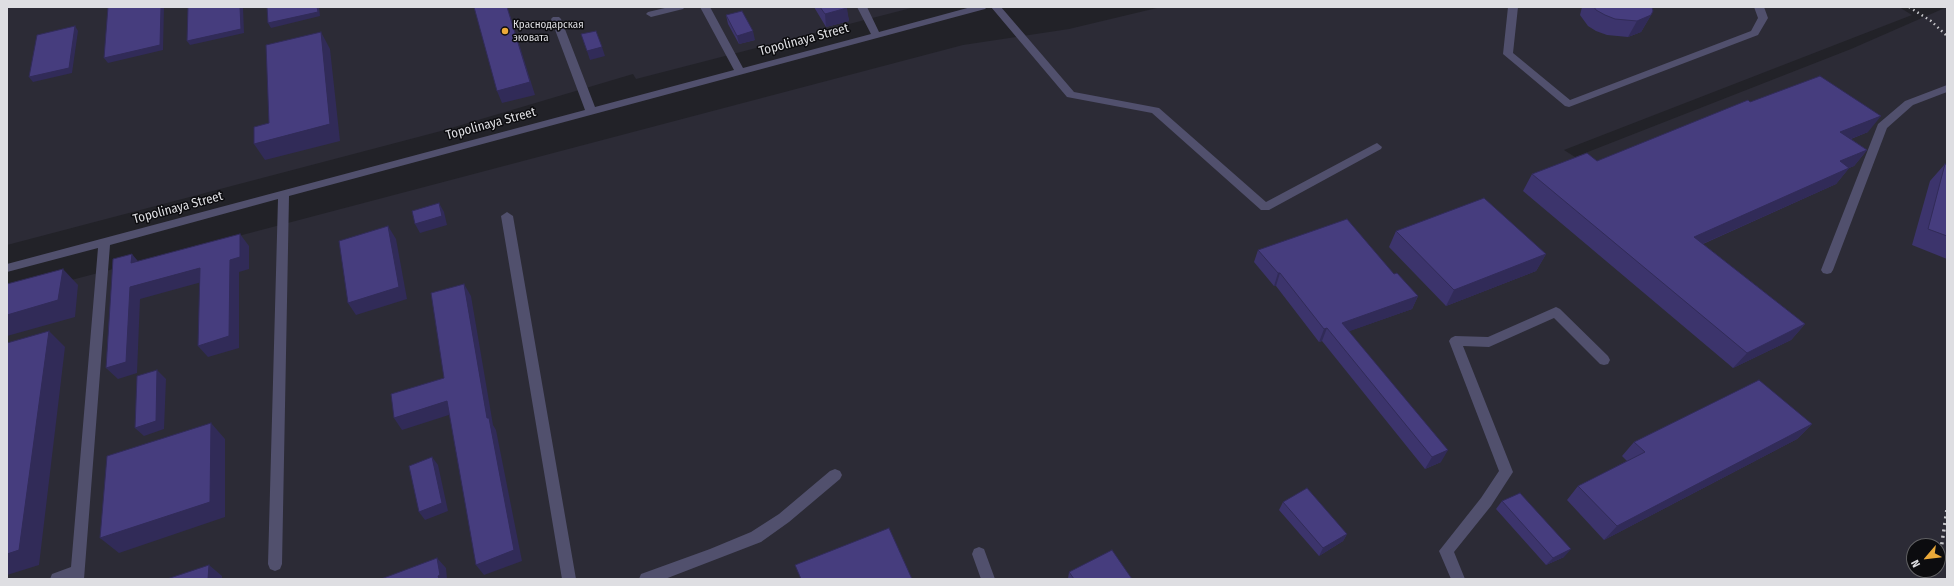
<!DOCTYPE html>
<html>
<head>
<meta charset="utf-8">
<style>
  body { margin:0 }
  #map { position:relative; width:1954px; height:586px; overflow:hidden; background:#222228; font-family:"Fira Sans Condensed",sans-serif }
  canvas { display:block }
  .frame { position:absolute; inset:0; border:8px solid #dedee2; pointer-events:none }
  .north { position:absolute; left:1906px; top:538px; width:40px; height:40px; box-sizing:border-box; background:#0c0c0f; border:1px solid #606063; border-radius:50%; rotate:242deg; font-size:11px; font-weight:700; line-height:16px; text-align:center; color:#dedee2 }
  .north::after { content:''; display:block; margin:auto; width:14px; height:18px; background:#eba939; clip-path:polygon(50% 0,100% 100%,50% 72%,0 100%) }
</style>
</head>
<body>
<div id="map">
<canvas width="1954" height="586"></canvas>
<div class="frame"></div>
<div class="north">N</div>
</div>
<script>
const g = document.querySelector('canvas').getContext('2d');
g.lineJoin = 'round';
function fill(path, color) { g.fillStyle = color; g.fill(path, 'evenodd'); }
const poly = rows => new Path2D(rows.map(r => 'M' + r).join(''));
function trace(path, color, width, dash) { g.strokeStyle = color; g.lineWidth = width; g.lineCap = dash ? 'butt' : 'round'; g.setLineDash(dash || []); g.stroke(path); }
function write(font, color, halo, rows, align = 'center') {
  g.font = font + ' "Fira Sans Condensed",sans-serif'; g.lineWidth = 3; g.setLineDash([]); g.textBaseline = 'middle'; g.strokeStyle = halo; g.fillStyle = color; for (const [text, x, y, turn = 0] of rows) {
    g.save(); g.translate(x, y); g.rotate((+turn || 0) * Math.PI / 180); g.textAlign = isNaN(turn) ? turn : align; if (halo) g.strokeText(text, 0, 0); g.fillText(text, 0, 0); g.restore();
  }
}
fill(poly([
  [7,7,915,7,636,79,633,74,441,131,7,245],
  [1161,7,1899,7,1912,15,1564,150,1575,157,1851,49,1947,7,1947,579,7,579,7,297,963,45,1069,29],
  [1914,546,1938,546,1938,570,1914,570]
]), '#2c2b36');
fill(poly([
  [669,7,685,7,683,9,651,17,646,14,648,12,669,7],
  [700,7,710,7,743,68,871,34,857,7,867,7,879,32,971,7,987,7,985,9,289,196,282,564,280,569,275,571,270,569,268,564,278,199,110,245,84,579,50,579,52,574,71,567,98,248,7,272,7,264,585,110,551,19,553,17,559,17,561,19,595,107,734,70,700,7],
  [991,7,1001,7,1074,92,1159,108,1266,202,1373,145,1377,143,1382,147,1381,149,1269,210,1261,210,1152,113,1067,97,991,7],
  [1508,7,1518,7,1513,53,1570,100,1751,31,1758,18,1754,7,1764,7,1768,18,1758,35,1569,107,1565,106,1503,54,1508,7],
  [1947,85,1947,92,1913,105,1887,128,1833,270,1831,273,1827,274,1823,273,1821,270,1878,124,1905,101,1947,85],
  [507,212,513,216,576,579,562,579,501,216,507,212],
  [1556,307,1560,309,1608,356,1610,360,1608,364,1604,365,1600,364,1554,318,1489,347,1463,346,1513,472,1491,506,1454,552,1465,579,1451,579,1439,551,1481,498,1499,471,1449,341,1451,338,1455,336,1488,337,1556,307],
  [835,469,840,471,842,475,840,479,789,522,761,542,665,579,639,579,641,574,710,549,751,532,779,514,830,471,835,469],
  [979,547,984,549,995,579,981,579,972,554,974,549,979,547]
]), '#51506d');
trace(poly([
  [1909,7,1931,21,1947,36]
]), '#c6c6ca', 2.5, [1.5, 3.5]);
trace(poly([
  [1938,570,1947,509]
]), '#c6c6ca', 3.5, [2, 4.5]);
fill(poly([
  [814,7,846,7,849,21,826,27],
  [1582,7,1652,7,1651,15,1641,32,1628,37,1607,35,1596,31,1588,26,1580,15],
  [726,15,755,40,739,44,728,24],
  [1750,102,1868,132,1851,139,1867,150,1854,166,1849,168,1836,184,1703,244,1805,324,1791,340,1733,368,1523,191,1532,174,1597,161],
  [1945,164,1947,165,1947,259,1912,245,1930,181],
  [1396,231,1546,254,1536,271,1446,306,1389,247],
  [1258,250,1394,274,1418,296,1412,309,1349,331,1441,462,1425,469,1322,341,1319,342,1276,286,1274,286,1254,262],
  [1812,424,1797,439,1604,540,1567,500,1578,486,1627,461,1622,456,1634,442],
  [1502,501,1564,557,1546,565,1496,509],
  [1283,502,1347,534,1343,541,1319,556,1279,510],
  [1069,572,1132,579,1068,579]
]), '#3c346c');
fill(poly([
  [161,7,164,7,163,50,108,63,104,58],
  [240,7,243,7,244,33,190,45,187,41],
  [317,7,319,7,320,16,271,28,268,23],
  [507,7,511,18,535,95,502,103,497,91],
  [847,8,849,21,826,27,825,14],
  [1651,15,1641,32,1628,37,1637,21],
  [75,26,78,31,72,73,33,82,29,77],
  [753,31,755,40,739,44,737,36],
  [321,32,330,49,340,141,265,160,254,144,330,124],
  [602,47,605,56,590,60,587,51],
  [1881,116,1868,132,1827,148,1840,132],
  [1867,150,1854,166,1826,177,1840,161],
  [1849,168,1836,184,1682,253,1694,237],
  [439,203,444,212,447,225,420,233,415,224],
  [388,226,396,239,407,299,356,315,348,303],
  [240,234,249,246,249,269,239,272,239,348,208,357,198,346,230,260],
  [132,254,142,266,131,263],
  [1546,254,1536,271,1446,306,1454,290],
  [200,268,209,280,140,299,137,373,118,379,106,368,130,287],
  [63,269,78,285,75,317,7,336,7,315],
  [1278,273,1280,273,1276,286,1274,286],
  [464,284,471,296,493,425,496,430,522,561,484,575,476,565,487,418],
  [1418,296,1412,309,1336,336,1342,323],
  [1805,324,1791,340,1733,368,1747,353],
  [1327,328,1322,341,1319,342,1324,329],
  [49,331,65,347,39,565,7,575,7,554],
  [157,370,166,379,164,429,144,436,135,428],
  [447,401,455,413,402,430,394,418],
  [211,423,225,439,225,517,119,553,100,538],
  [1812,424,1797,439,1604,540,1617,526],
  [1448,450,1441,462,1425,469,1432,457],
  [432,457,438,465,448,511,425,520,419,512],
  [1347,534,1343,541,1319,556,1323,548],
  [1571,549,1564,557,1546,565,1553,558],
  [437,558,446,568,447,579,439,579],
  [209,565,222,576,222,579,208,579]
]), '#312b58');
const building = poly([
  [108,7,161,7,160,45,104,58,108,7],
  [188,7,240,7,241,29,187,41,188,7],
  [267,7,317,7,318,12,268,23,267,7],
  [474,7,507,7,530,82,497,91,474,7],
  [820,7,846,7,847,8,825,14,820,7],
  [1594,7,1652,7,1653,11,1651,15,1637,21,1615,19,1605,15,1596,10,1594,7],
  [742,11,753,31,737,36,726,15,742,11],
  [75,26,69,68,29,77,37,35,75,26],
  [596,31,602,47,587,51,581,34,596,31],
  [321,32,330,124,254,144,254,127,269,123,266,45,321,32],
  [1820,76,1881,116,1840,132,1867,150,1840,161,1849,168,1694,237,1805,324,1747,353,1532,174,1587,153,1597,161,1748,100,1750,102,1820,76],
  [1945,164,1947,165,1947,236,1928,229,1945,164],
  [1484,198,1546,254,1454,290,1396,231,1484,198],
  [439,203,442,216,415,224,412,211,439,203],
  [1347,219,1394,274,1397,273,1418,296,1342,323,1448,450,1432,457,1327,328,1324,329,1280,273,1278,273,1258,250,1347,219],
  [388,226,399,287,348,303,339,241,388,226],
  [240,234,240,257,230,260,229,336,198,346,200,268,130,287,126,362,106,368,113,259,132,254,131,263,240,234],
  [63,269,58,300,7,315,7,284,63,269],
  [464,284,487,418,489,418,514,550,476,565,447,401,394,418,391,394,444,378,431,293,464,284],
  [49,331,19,550,7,554,7,343,49,331],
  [157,370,156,421,135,428,137,376,157,370],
  [1759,380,1812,424,1617,526,1578,486,1645,452,1634,442,1759,380],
  [211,423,210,502,100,538,107,456,211,423],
  [432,457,442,503,419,512,409,466,432,457],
  [1307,488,1347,534,1323,548,1283,502,1307,488],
  [1520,493,1571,549,1553,558,1502,501,1520,493],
  [889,528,912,579,801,579,795,565,889,528],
  [1112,550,1132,579,1074,579,1069,572,1112,550],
  [437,558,440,575,438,576,439,579,381,579,437,558],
  [209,565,208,579,167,579,209,565]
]);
fill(building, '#463d7e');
trace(building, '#312b58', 1);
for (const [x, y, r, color] of [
  [505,31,4,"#eba939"]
]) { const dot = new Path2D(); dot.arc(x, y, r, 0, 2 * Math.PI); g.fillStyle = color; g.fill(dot); trace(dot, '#0c0c0f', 1.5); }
write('11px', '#dedee2', '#0c0c0f', [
  ["Краснодарская",513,25],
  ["эковата",513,38]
], 'left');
write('13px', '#dedee2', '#0c0c0f', [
  ["Topolinaya Street",804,40,-15],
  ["Topolinaya Street",491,124,-15],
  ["Topolinaya Street",178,208,-15]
]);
</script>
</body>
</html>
